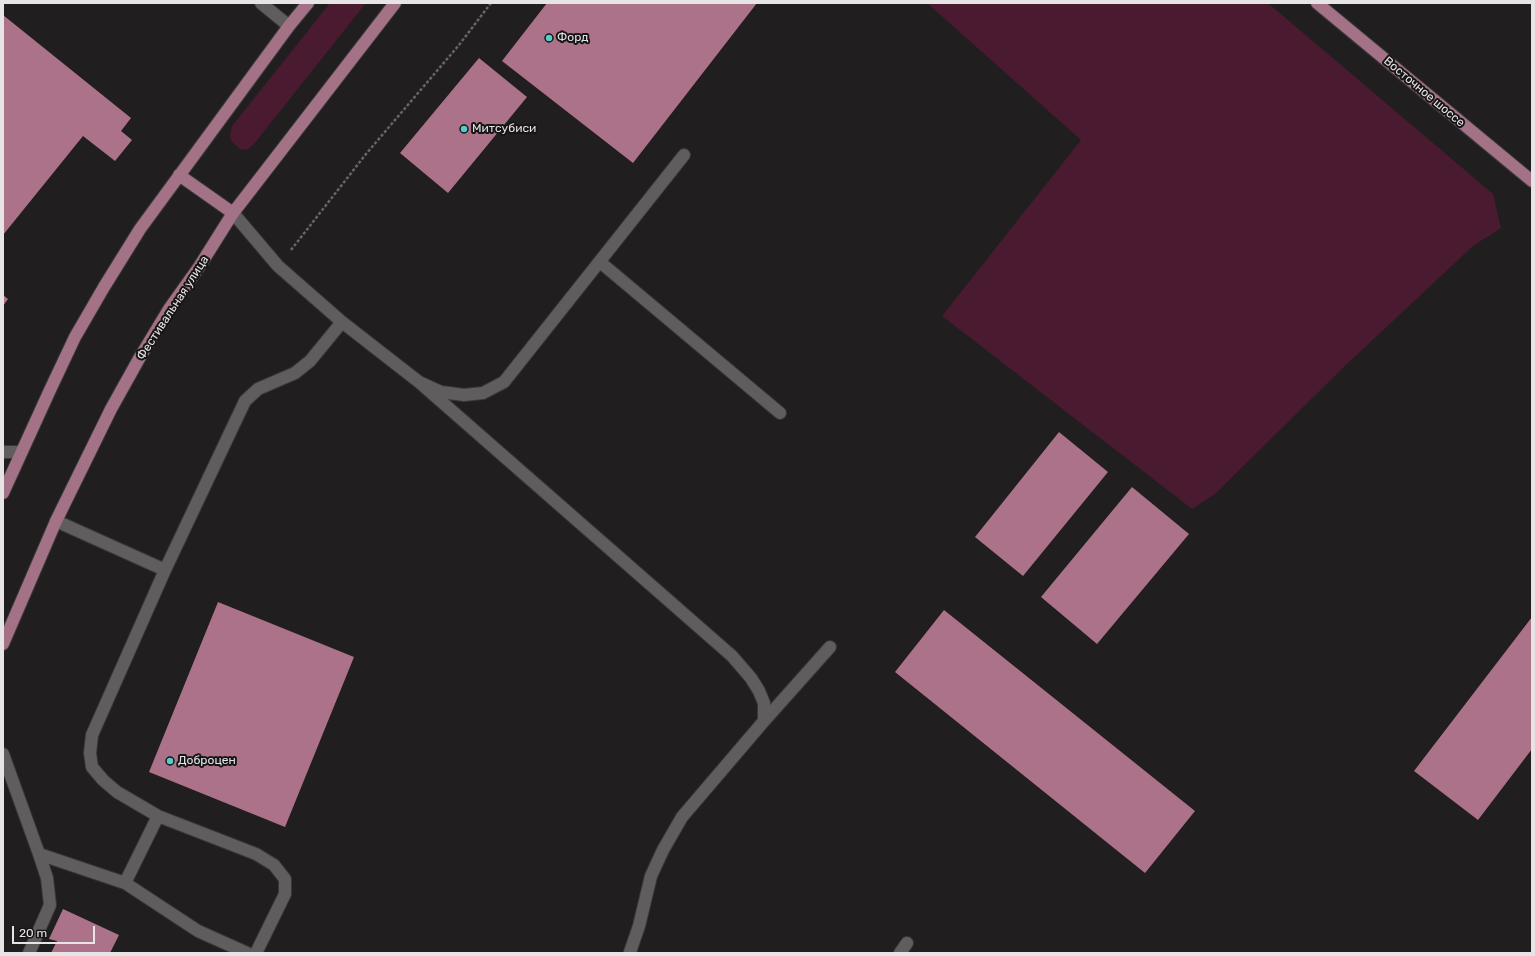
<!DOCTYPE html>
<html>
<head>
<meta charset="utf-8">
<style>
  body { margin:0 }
  #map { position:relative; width:1535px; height:956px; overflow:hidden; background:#211e1f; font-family:Rubik,sans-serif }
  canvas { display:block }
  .frame { position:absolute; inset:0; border:4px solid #e6e4e5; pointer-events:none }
  .scale { position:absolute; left:12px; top:926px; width:83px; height:18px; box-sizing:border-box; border:2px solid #e6e4e5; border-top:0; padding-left:5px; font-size:12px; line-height:14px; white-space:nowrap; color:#e6e4e5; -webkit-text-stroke:3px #171516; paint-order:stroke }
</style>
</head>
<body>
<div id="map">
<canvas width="1535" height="956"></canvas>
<div class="frame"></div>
<div class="scale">20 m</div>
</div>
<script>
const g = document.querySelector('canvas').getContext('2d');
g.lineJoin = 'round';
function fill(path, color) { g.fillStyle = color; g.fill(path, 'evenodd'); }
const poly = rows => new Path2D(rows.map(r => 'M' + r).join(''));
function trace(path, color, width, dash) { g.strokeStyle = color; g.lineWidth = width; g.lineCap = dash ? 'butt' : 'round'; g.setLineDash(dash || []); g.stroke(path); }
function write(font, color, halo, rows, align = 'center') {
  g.font = font + ' Rubik,sans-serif'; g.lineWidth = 4; g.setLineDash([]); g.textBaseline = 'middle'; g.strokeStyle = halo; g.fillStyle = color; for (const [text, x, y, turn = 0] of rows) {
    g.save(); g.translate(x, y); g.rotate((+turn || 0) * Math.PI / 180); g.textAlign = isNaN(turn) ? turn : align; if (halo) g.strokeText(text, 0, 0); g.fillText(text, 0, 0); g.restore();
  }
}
fill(poly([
  [330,3,366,3,254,144,248,149,241,150,231,141,230,135,232,126],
  [927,3,1268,3,1493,194,1501,228,1473,246,1348,363,1215,494,1192,509,942,316,1081,140]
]), '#491a30');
fill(poly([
  [547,3,757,3,633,163,502,61],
  [3,15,131,118,121,131,132,140,115,161,83,136,3,235],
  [479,58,527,97,448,193,400,153],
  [3,295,8,299,3,306],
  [1059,432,1108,472,1023,576,975,537],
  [1132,487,1189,534,1097,644,1041,597],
  [218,602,354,657,285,827,149,772],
  [944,610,1195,811,1145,873,895,672],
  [1532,617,1532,749,1478,820,1414,771],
  [63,909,119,935,110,953,51,953,57,941,49,939]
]), '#ac7289');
const lane = poly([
  [261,3,289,26],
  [233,213,278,266,342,322,419,382,441,392,464,395,483,393,504,382,684,155],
  [600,262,780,413],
  [419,382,732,656,751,678,759,691,764,703,764,721,682,817,663,850,651,876,639,926,630,952],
  [3,452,21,452],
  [56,521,165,570],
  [764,721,830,647],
  [3,754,39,854,47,878,50,905,29,953],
  [158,816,256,854,274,865,285,879,285,894,256,953],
  [39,854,125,883,198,931,247,953],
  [125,883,158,816,117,792,103,780,92,767,90,753,92,735,165,570,245,401,258,389,295,373,310,361,342,322],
  [900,953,907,943]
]);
const primary = poly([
  [1317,3,1532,181],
  [179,175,233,213],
  [3,493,50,390,75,337,104,287,140,229,289,26,308,3],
  [3,644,56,521,111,409,140,357,169,309,199,267,233,213,395,3]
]);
trace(lane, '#3a3839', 14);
trace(primary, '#3a3839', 14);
trace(poly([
  [291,250,366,154,459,45,491,3]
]), '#676566', 2.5, [3, 2]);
trace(lane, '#605d5e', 12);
trace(primary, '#a47287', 12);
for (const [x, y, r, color] of [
  [549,38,4,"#53cdc9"],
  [464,129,4,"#53cdc9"],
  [170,761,4,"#53cdc9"]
]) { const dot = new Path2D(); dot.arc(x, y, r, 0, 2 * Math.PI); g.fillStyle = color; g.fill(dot); trace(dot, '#171516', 1.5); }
write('12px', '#e6e4e5', '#171516', [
  ["Форд",557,38],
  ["Митсубиси",472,129],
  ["Доброцен",178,761]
], 'left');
write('12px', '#e6e4e5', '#171516', [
  ["Восточное шоссе",1424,92,40],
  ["Фестивальная улица",173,308,-57]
]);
</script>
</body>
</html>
